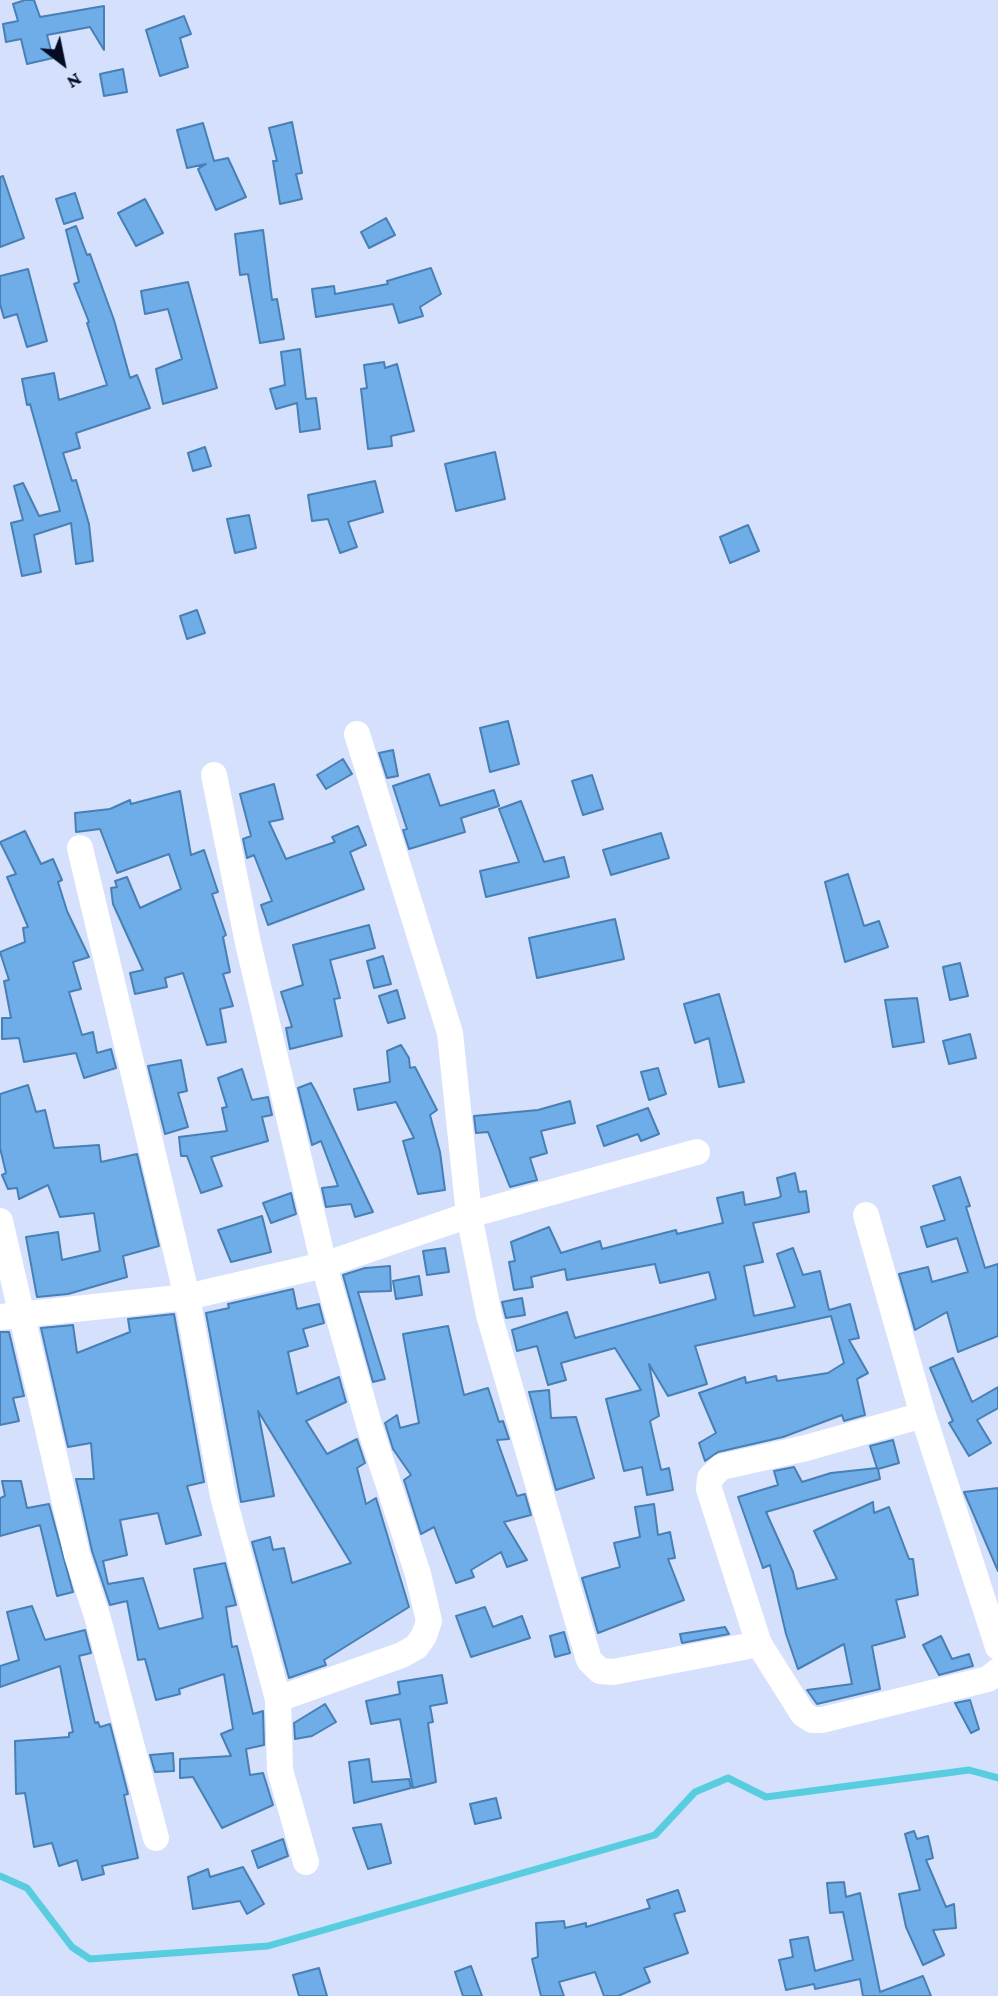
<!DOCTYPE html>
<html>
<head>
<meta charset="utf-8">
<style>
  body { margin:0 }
  #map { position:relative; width:998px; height:1996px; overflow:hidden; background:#d5e0fc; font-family:"Crimson Pro",serif }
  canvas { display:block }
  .north { position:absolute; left:28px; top:28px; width:70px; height:70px; -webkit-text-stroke:5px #d5e0fc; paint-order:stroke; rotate:148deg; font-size:19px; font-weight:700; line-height:28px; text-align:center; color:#050b22 }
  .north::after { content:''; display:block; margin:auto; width:24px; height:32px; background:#050b22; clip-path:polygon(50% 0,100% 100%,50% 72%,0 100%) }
</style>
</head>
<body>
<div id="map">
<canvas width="998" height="1996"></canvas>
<div class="north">N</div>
</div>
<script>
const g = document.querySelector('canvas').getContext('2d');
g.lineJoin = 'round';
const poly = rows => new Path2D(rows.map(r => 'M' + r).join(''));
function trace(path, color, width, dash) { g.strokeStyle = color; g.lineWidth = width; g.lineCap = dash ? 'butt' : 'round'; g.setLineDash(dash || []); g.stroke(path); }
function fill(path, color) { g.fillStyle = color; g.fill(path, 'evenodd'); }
trace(poly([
  [0,1876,27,1888,72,1947,90,1959,268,1946,655,1835,695,1792,728,1778,766,1797,969,1770,998,1778]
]), '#57cddf', 7);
const building = poly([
  [25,0,34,0,40,17,104,6,104,50,90,27,47,35,53,58,27,64,21,39,6,42,3,24,18,21,13,4,25,0],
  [184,16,191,34,180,38,188,67,160,76,146,30,184,16],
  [123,69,127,92,104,96,100,74,123,69],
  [292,122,302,173,296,174,302,199,280,204,273,161,277,161,269,128,292,122],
  [203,123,214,161,228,158,246,197,216,210,198,169,206,164,187,168,177,130,203,123],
  [3,176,24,238,0,247,0,177,3,176],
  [75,193,83,218,64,224,56,199,75,193],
  [145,199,163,233,136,246,118,213,145,199],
  [386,218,395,235,369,248,361,232,386,218],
  [76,226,87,255,90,254,114,320,130,378,137,375,150,408,76,433,80,448,63,453,72,481,76,480,89,524,93,561,76,564,71,523,34,535,41,572,22,576,11,523,23,520,14,486,23,483,39,516,60,511,30,404,27,405,22,379,54,373,59,400,107,385,87,323,89,322,74,284,79,282,66,230,76,226],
  [263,230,272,300,277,299,284,339,260,343,248,274,240,275,235,234,263,230],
  [431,268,441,294,420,307,423,316,399,323,393,304,316,317,312,289,334,286,335,294,388,284,387,281,431,268],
  [28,269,47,341,27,347,17,314,4,318,0,304,0,276,28,269],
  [188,282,217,388,163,404,156,369,182,359,168,309,145,314,141,291,188,282],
  [300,349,306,399,316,398,320,429,300,432,297,403,276,409,270,389,285,385,281,352,300,349],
  [384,362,385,368,397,364,414,431,391,436,392,446,368,449,361,389,367,388,364,365,384,362],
  [205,447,211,466,193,471,188,453,205,447],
  [495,452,505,499,456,511,445,464,495,452],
  [375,481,383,512,348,522,357,547,340,553,328,519,312,521,308,495,375,481],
  [249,515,256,548,235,553,227,519,249,515],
  [748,525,759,551,730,563,720,537,748,525],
  [197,610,205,633,187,639,180,616,197,610],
  [508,721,519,764,490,772,480,728,508,721],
  [393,750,398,776,387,778,379,753,393,750],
  [343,759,352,774,326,789,317,775,343,759],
  [429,774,440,806,494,790,499,806,461,818,465,832,409,849,403,830,407,829,393,786,429,774],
  [592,775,603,809,583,815,572,781,592,775],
  [274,784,283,819,269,822,286,859,335,842,332,837,358,826,366,845,350,852,364,889,268,925,261,905,272,901,254,855,247,858,243,839,251,836,240,794,274,784],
  [180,791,191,855,204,850,218,892,212,894,226,935,223,937,230,972,223,974,233,1006,220,1009,226,1042,207,1045,183,973,165,978,167,987,135,994,130,973,143,970,113,904,111,888,117,887,115,881,127,877,140,908,181,889,169,854,117,873,100,829,76,832,75,813,110,809,130,800,131,804,180,791],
  [521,801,544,862,564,857,569,877,486,897,480,871,519,862,499,809,521,801],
  [25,831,41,864,53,859,62,880,58,882,67,911,89,957,73,962,81,989,69,992,82,1035,93,1032,97,1053,111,1049,116,1068,84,1078,76,1053,24,1062,19,1038,2,1039,2,1018,11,1018,4,981,9,980,0,952,25,942,23,928,28,927,7,877,16,874,0,842,25,831],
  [661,833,669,858,611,875,603,850,661,833],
  [848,874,864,926,879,921,888,947,845,962,825,882,848,874],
  [615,919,624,959,537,978,529,938,615,919],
  [369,925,375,948,330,960,340,998,334,999,342,1036,290,1049,286,1028,292,1027,281,992,303,985,293,945,369,925],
  [383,956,391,984,374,988,367,961,383,956],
  [960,963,968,996,950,1000,943,967,960,963],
  [397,990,405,1018,388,1023,379,996,397,990],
  [719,994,744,1082,719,1087,709,1038,695,1043,684,1004,719,994],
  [917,998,924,1042,893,1047,885,1000,917,998],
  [970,1034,976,1058,949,1064,943,1041,970,1034],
  [401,1045,409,1058,410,1068,415,1067,437,1110,430,1115,440,1152,445,1190,418,1194,403,1141,414,1138,396,1102,358,1110,354,1089,390,1082,387,1051,401,1045],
  [181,1060,187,1091,178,1093,188,1127,165,1134,148,1066,181,1060],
  [658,1068,666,1094,649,1100,641,1072,658,1068],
  [242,1069,252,1100,268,1097,272,1115,262,1117,268,1141,211,1157,222,1186,201,1193,187,1156,181,1156,179,1137,227,1131,222,1108,227,1107,218,1078,242,1069],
  [311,1083,316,1092,373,1212,355,1217,351,1204,326,1207,322,1188,338,1186,321,1141,312,1145,298,1088,311,1083],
  [28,1085,36,1112,45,1110,54,1148,99,1145,101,1162,137,1154,159,1246,123,1256,127,1277,68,1294,37,1297,26,1237,58,1232,62,1260,100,1251,94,1213,60,1217,48,1185,19,1199,17,1188,8,1189,2,1175,6,1173,0,1148,0,1094,28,1085],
  [570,1101,575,1123,541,1131,547,1153,530,1158,537,1180,510,1187,488,1132,476,1133,474,1116,538,1110,570,1101],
  [648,1108,659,1134,641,1141,638,1134,604,1146,597,1126,648,1108],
  [795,1173,799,1192,806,1191,809,1212,753,1223,763,1262,744,1266,754,1316,795,1307,777,1254,793,1248,803,1275,820,1271,829,1310,850,1304,859,1338,849,1340,868,1373,857,1379,865,1415,844,1421,842,1415,783,1437,718,1452,705,1461,699,1443,716,1433,699,1393,745,1377,746,1383,776,1376,777,1381,828,1373,844,1363,831,1316,695,1346,707,1384,668,1396,649,1364,659,1416,650,1421,661,1470,669,1468,673,1490,647,1495,642,1467,624,1471,606,1399,641,1390,615,1348,561,1363,566,1380,548,1385,537,1346,517,1351,512,1330,567,1312,575,1338,716,1299,709,1272,660,1283,655,1264,567,1280,565,1269,531,1277,533,1287,514,1290,509,1262,515,1261,511,1242,549,1227,561,1253,600,1241,602,1249,676,1230,677,1234,723,1223,717,1198,743,1192,745,1205,778,1198,781,1196,777,1178,795,1173],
  [960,1177,970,1206,966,1207,985,1268,998,1264,998,1336,958,1352,947,1312,915,1330,899,1274,928,1267,932,1282,968,1272,957,1238,927,1247,921,1227,945,1220,933,1186,960,1177],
  [291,1193,296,1214,271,1223,263,1203,291,1193],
  [262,1216,271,1252,231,1262,218,1230,262,1216],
  [445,1248,449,1272,427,1275,423,1251,445,1248],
  [390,1266,391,1291,358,1292,385,1379,373,1382,343,1275,365,1268,390,1266],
  [419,1276,422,1295,396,1299,393,1281,419,1276],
  [293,1289,297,1309,319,1304,324,1323,303,1329,308,1346,288,1352,297,1394,339,1377,346,1402,306,1421,327,1454,357,1439,365,1463,357,1468,366,1504,376,1498,409,1607,324,1660,326,1665,289,1678,252,1542,270,1537,273,1550,284,1548,292,1583,351,1563,258,1411,274,1496,241,1502,206,1313,229,1308,228,1304,293,1289],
  [522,1298,525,1315,506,1318,502,1302,522,1298],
  [174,1314,204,1482,187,1486,201,1535,166,1544,158,1513,120,1520,127,1555,103,1561,108,1584,143,1578,159,1629,203,1618,194,1569,225,1563,236,1605,226,1607,232,1647,237,1646,253,1714,263,1711,264,1745,246,1749,250,1775,263,1773,273,1805,222,1828,193,1777,180,1778,180,1759,231,1756,221,1734,233,1729,224,1674,179,1689,180,1694,156,1700,145,1659,138,1660,127,1601,110,1605,92,1551,76,1479,94,1479,91,1443,68,1447,41,1328,73,1325,77,1353,130,1332,128,1319,174,1314],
  [448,1326,464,1395,488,1388,499,1422,503,1421,509,1439,497,1440,517,1496,525,1494,531,1515,504,1522,527,1560,507,1567,501,1552,471,1570,474,1577,456,1583,434,1527,421,1534,404,1480,411,1475,393,1449,385,1423,397,1415,400,1428,419,1423,403,1334,448,1326],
  [0,1332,9,1332,24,1396,13,1398,19,1421,0,1425,0,1332],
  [953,1358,972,1402,998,1387,998,1408,977,1420,991,1443,969,1456,949,1423,953,1421,930,1368,953,1358],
  [549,1390,551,1418,576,1417,594,1478,556,1490,529,1392,549,1390],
  [893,1440,899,1463,878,1469,880,1479,766,1512,793,1572,797,1589,837,1579,814,1531,873,1502,874,1513,889,1507,909,1559,913,1559,918,1595,896,1600,905,1637,872,1646,880,1689,817,1704,807,1690,852,1684,844,1644,798,1669,786,1634,770,1565,763,1568,738,1497,778,1485,774,1471,794,1467,802,1482,831,1473,877,1468,870,1446,893,1440],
  [2,1481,21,1481,27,1508,49,1504,73,1592,57,1596,40,1525,0,1536,0,1498,5,1496,2,1481],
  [998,1488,998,1571,964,1492,998,1488],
  [654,1504,658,1535,670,1532,675,1558,668,1559,684,1600,598,1633,582,1578,620,1567,614,1543,640,1537,635,1507,654,1504],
  [32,1606,45,1640,85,1630,91,1653,79,1656,95,1723,98,1722,100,1727,110,1724,128,1794,124,1795,138,1858,102,1866,104,1874,82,1880,77,1860,59,1866,52,1843,34,1847,25,1793,16,1794,15,1741,69,1737,69,1733,73,1732,60,1666,0,1687,0,1666,19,1660,7,1612,32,1606],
  [485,1607,493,1627,522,1616,530,1638,471,1657,456,1616,485,1607],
  [725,1627,729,1634,682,1643,680,1634,725,1627],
  [564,1632,570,1653,555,1657,550,1636,564,1632],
  [941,1636,952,1659,969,1654,973,1666,939,1675,923,1645,941,1636],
  [442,1675,447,1703,430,1706,433,1722,428,1723,436,1782,413,1788,400,1719,371,1724,366,1701,400,1694,398,1682,442,1675],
  [970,1700,979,1729,971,1733,955,1703,970,1700],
  [325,1704,336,1722,312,1736,295,1739,294,1723,325,1704],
  [173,1753,174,1771,155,1772,150,1755,173,1753],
  [369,1759,372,1782,409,1779,411,1788,354,1803,349,1762,369,1759],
  [496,1798,501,1818,475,1824,470,1804,496,1798],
  [381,1824,391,1863,368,1869,353,1828,381,1824],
  [914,1831,917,1839,928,1836,933,1858,926,1860,946,1907,954,1904,956,1928,933,1930,944,1955,923,1965,906,1927,899,1894,920,1890,905,1834,914,1831],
  [283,1839,288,1856,258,1868,252,1851,283,1839],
  [243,1867,264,1904,247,1914,240,1901,193,1909,188,1877,208,1869,210,1877,243,1867],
  [844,1882,846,1897,860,1893,880,1992,923,1976,931,1996,863,1996,860,1979,815,1989,814,1984,786,1990,779,1960,793,1957,790,1940,808,1937,815,1971,853,1960,843,1912,830,1913,827,1883,844,1882],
  [678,1890,685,1911,674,1914,688,1953,644,1968,650,1982,618,1996,604,1996,595,1972,559,1982,564,1996,541,1996,532,1959,538,1957,536,1923,564,1921,565,1928,586,1923,586,1927,650,1908,647,1900,678,1890],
  [471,1966,482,1996,463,1996,455,1972,471,1966],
  [319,1968,327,1996,299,1996,293,1975,319,1968]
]);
fill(building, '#6fade8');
trace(building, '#487fb4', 2);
trace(poly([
  [357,734,450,1033,469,1215,489,1315,589,1660,600,1671,613,1672,759,1644],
  [214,775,248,943,324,1265,370,1428,418,1574,429,1621,424,1636,416,1647,402,1655,278,1699],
  [80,848,187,1297,223,1496,278,1699,280,1770,306,1862],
  [866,1215,923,1415,998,1647],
  [0,1221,77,1555,98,1619,156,1838],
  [0,1317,187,1297,324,1265,469,1215,697,1152],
  [923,1415,806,1448,721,1467,710,1478,709,1489,759,1644,803,1714,812,1720,822,1720,988,1679,998,1671]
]), '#fff', 26);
</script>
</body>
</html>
